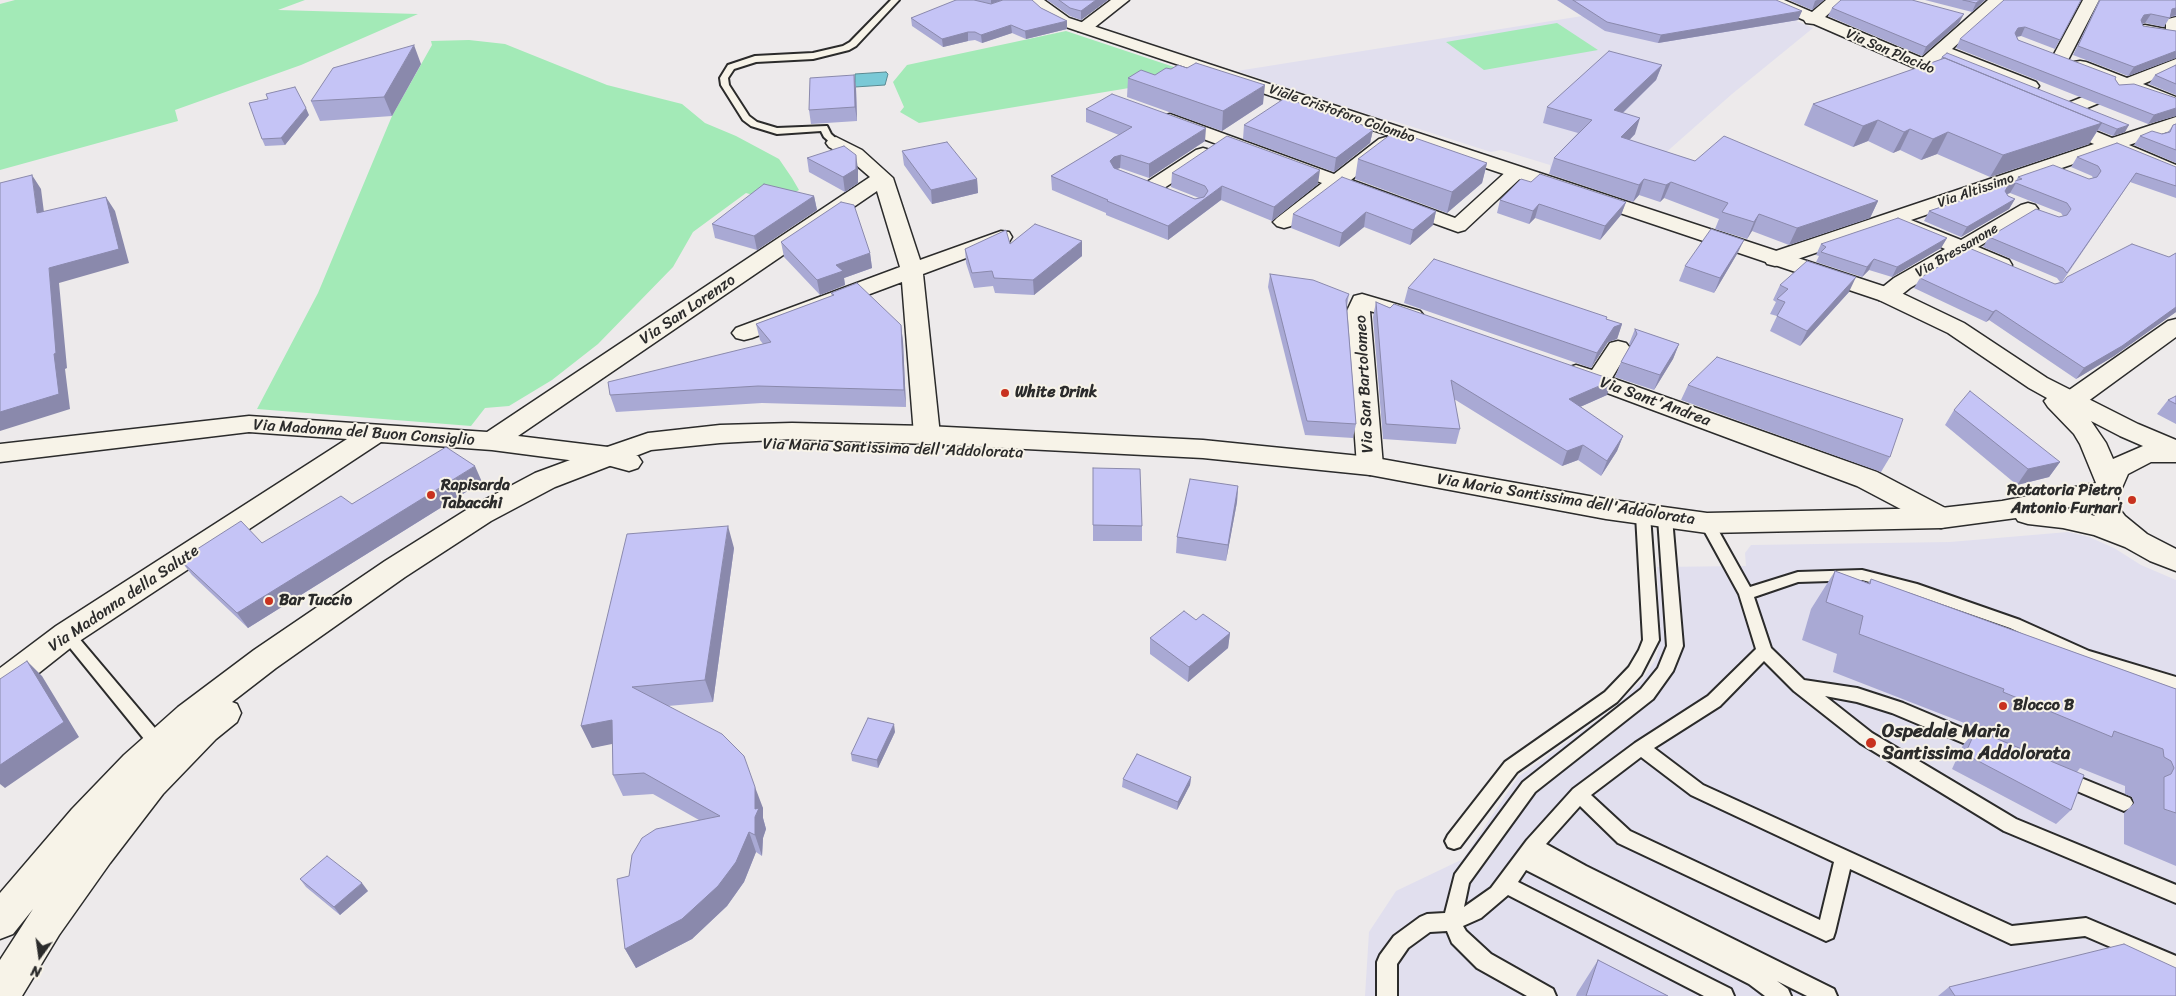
<!DOCTYPE html>
<html>
<head>
<meta charset="utf-8">
<style>
  body { margin:0 }
  #map { position:relative; width:2176px; height:996px; overflow:hidden; background:#edeaeb; font-family:Sriracha,sans-serif }
  canvas { display:block }
  .north { position:absolute; left:15px; top:931px; width:50px; height:50px; -webkit-text-stroke:4px #f7f3e8; paint-order:stroke; rotate:194deg; font-size:14px; font-weight:700; line-height:20px; text-align:center; color:#2b2b2b }
  .north::after { content:''; display:block; margin:auto; width:18px; height:22px; background:#2b2b2b; clip-path:polygon(50% 0,100% 100%,50% 72%,0 100%) }
</style>
</head>
<body>
<div id="map">
<canvas width="2176" height="996"></canvas>
<div class="north">N</div>
</div>
<script>
const g = document.querySelector('canvas').getContext('2d');
g.lineJoin = 'round';
function fill(path, color) { g.fillStyle = color; g.fill(path, 'evenodd'); }
const poly = rows => new Path2D(rows.map(r => 'M' + r).join(''));
function trace(path, color, width, dash) { g.strokeStyle = color; g.lineWidth = width; g.lineCap = dash ? 'butt' : 'round'; g.setLineDash(dash || []); g.stroke(path); }
function write(font, color, halo, rows, align = 'center') {
  g.font = font + ' Sriracha,sans-serif'; g.lineWidth = 4; g.setLineDash([]); g.textBaseline = 'middle'; g.strokeStyle = halo; g.fillStyle = color; for (const [text, x, y, turn = 0] of rows) {
    g.save(); g.translate(x, y); g.rotate((+turn || 0) * Math.PI / 180); g.textAlign = isNaN(turn) ? turn : align; if (halo) g.strokeText(text, 0, 0); g.fillText(text, 0, 0); g.restore();
  }
}
fill(poly([
  [1683,0,1794,20,1813,28,1732,94,1619,194,1550,172,1550,165,1501,150,1491,152,1391,120,1388,121,1237,71],
  [2068,532,2089,537,2114,548,2141,565,2176,580,2176,996,1365,996,1369,932,1396,891,1463,859,1518,777,1613,709,1642,680,1656,659,1660,640,1657,567,1746,566,1745,553,1751,545,1950,542]
]), '#e1dfee');
fill(poly([
  [15,0,305,0,278,10,418,14,301,65,175,110,178,121,0,170,0,4],
  [1557,23,1598,50,1484,70,1446,42],
  [1066,31,1201,76,919,123,900,112,904,107,893,82,907,65],
  [469,40,505,44,607,85,682,104,705,123,736,136,779,159,792,178,799,190,778,202,746,193,693,232,673,267,598,344,552,380,509,406,485,408,471,426,257,409,318,293,392,116,432,45,431,41]
]), '#a3eab7');
const water = poly([
  [886,72,888,74,885,85,855,87,855,74,886,72]
]);
fill(water, '#7ac9d6');
trace(water, '#5a8a92', 1);
const lane = poly([
  [891,0,899,0,856,46,849,50,813,59,756,62,734,69,728,78,729,85,749,116,757,122,777,128,827,126,831,134,841,143,839,145,833,145,824,137,821,131,777,134,751,126,743,120,721,85,720,78,728,65,755,56,813,53,843,46,850,42,891,0],
  [1643,510,1648,512,1650,515,1659,640,1641,675,1617,702,1517,772,1460,847,1454,849,1448,847,1445,841,1448,835,1505,762,1605,692,1629,667,1639,650,1643,640,1636,515,1638,512,1643,510],
  [1665,513,1670,515,1672,518,1683,646,1673,671,1653,699,1535,792,1469,883,1464,907,1491,888,1527,840,1573,789,1635,743,1708,696,1756,649,1739,594,1700,523,1702,519,1707,518,1712,519,1750,587,1798,572,1862,570,1917,584,2020,620,2089,651,2176,677,2176,689,2085,662,2010,628,1910,593,1862,580,1798,582,1754,597,1771,648,1804,680,1857,688,1903,703,1993,741,1995,746,1993,751,1987,753,1892,713,1857,702,1825,696,1872,733,2016,819,2176,885,2176,903,2004,831,1860,743,1794,691,1764,661,1720,706,1654,748,1703,785,2012,926,2086,918,2176,956,2176,975,2085,936,2011,944,1850,869,1835,932,1833,938,1826,941,1618,843,1580,806,1546,844,1586,866,1834,989,1837,996,1807,996,1777,981,1788,989,1791,996,1765,996,1749,984,1526,870,1518,882,1731,989,1734,996,1704,996,1508,895,1481,918,1463,926,1466,931,1491,954,1553,989,1556,996,1527,996,1477,968,1452,943,1447,931,1430,932,1408,948,1397,964,1397,996,1377,996,1377,962,1380,955,1394,936,1420,917,1427,914,1445,913,1455,874,1523,782,1641,689,1658,668,1667,646,1658,518,1660,515,1665,513],
  [1641,757,1691,795,1834,862,1820,920,1630,831,1591,795,1641,757],
  [67,628,72,630,165,740,167,745,165,750,159,752,153,750,62,638,59,634,62,630,67,628],
  [2064,771,2130,798,2133,803,2130,808,2124,811,2058,783,2055,778,2058,773,2064,771]
]);
const street = poly([
  [1111,0,1129,0,1090,31,1078,31,1076,28,1078,25,1111,0],
  [1762,0,1784,0,1812,12,1826,0,1844,0,1825,17,1922,58,1988,0,2006,0,1952,49,2036,82,2039,86,2036,90,2030,91,2024,90,1943,57,1935,64,1964,76,1967,80,1964,84,1958,85,1952,84,1814,24,1806,23,1804,20,1764,3,1762,0],
  [2083,0,2099,0,2067,62,2055,62,2052,58,2083,0],
  [2176,17,2176,40,2145,35,2139,34,2137,30,2139,26,2145,25,2166,29,2166,22,2168,19,2176,17],
  [2176,59,2176,70,2143,84,2176,97,2176,108,2128,91,2063,118,2112,138,2176,117,2176,129,2129,145,2176,165,2176,178,2111,151,1911,220,1961,240,2021,205,2028,203,2035,205,2038,209,2035,213,1978,247,2009,260,2012,265,2009,270,2001,272,1993,270,1963,256,1910,288,1895,300,1887,302,1879,300,1876,295,1879,290,1894,278,1945,249,1904,230,1900,226,1903,223,1783,264,1775,266,1767,264,1764,259,1767,254,2094,144,2053,127,2051,123,2041,122,2039,118,2041,114,2112,85,2074,70,2071,66,2074,62,2080,61,2086,62,2127,78,2176,59],
  [1170,114,1334,174,1379,139,1386,137,1393,139,1396,143,1393,147,1351,180,1455,218,1509,169,1516,167,1523,169,1526,173,1465,230,1458,232,1339,189,1291,226,1284,228,1277,226,1273,222,1277,218,1322,183,1163,124,1161,120,1163,116,1170,114],
  [836,137,862,150,893,178,920,260,1001,231,1009,232,1012,237,1009,242,923,274,940,435,936,441,927,444,918,441,914,435,902,282,752,338,744,340,736,338,732,333,736,328,900,267,877,191,518,436,608,447,638,456,642,462,638,468,629,471,607,465,492,450,381,442,78,642,11,695,0,699,0,668,56,626,347,439,249,432,0,462,0,444,249,416,487,432,870,177,848,158,829,147,826,143,829,139,836,137],
  [1203,148,1210,150,1213,154,1210,158,1158,192,1151,194,1144,192,1141,188,1144,184,1196,150,1203,148],
  [1362,294,1420,311,1424,316,1420,321,1412,323,1370,311,1383,466,1379,472,1370,475,1361,472,1357,466,1346,313,1354,296,1362,294],
  [2176,319,2176,337,2080,407,2071,409,2062,407,2058,401,2062,395,2168,321,2176,319],
  [1618,341,1626,343,1630,348,1612,378,1877,472,1951,511,1955,518,1951,525,1941,528,1931,525,1857,486,1567,378,1564,373,1567,368,1576,365,1592,370,1610,343,1618,341]
]);
const secondary = poly([
  [1026,0,1044,0,1069,18,1895,290,1964,323,2047,378,2138,424,2176,440,2176,462,2151,462,2128,474,2118,497,2118,507,2125,516,2147,534,2176,549,2176,571,2150,561,2125,547,2094,535,2063,528,2028,524,2018,521,2016,518,1941,528,1707,533,1606,519,1370,475,1203,458,927,444,792,439,720,443,651,450,555,487,491,521,405,577,276,668,232,702,237,704,241,713,237,722,216,739,163,794,110,863,59,935,22,996,0,996,0,960,33,909,13,934,0,939,0,893,72,809,124,755,178,707,254,650,385,561,471,507,535,473,581,456,648,433,720,425,792,423,927,426,1203,440,1370,457,1606,499,1707,513,1941,508,2002,501,2096,483,2080,444,2074,434,2048,407,2044,401,2047,398,2029,388,1948,333,1879,300,1057,24,1042,15,1026,0],
  [2091,421,2120,436,2143,446,2113,459,2106,443,2091,421],
  [2090,503,2090,508,2095,516,2064,508,2090,503]
]);
trace(lane, '#2b2b2b', 4);
trace(street, '#2b2b2b', 3);
trace(secondary, '#2b2b2b', 3);
fill(lane, '#f7f3e8');
fill(street, '#f7f3e8');
fill(secondary, '#f7f3e8');
fill(poly([
  [975,0,1003,0,991,4,1041,8,1067,21,1067,29,1026,39,1012,33,982,43,975,40,968,41,943,47,912,26,911,18],
  [1047,0,1108,0,1081,20,1070,16],
  [1557,0,1776,0,1798,20,1658,43,1605,31],
  [1789,0,1824,0,1812,10],
  [1925,0,1985,0,1972,12],
  [2081,0,2055,49,2021,36,2017,37,2018,40,2115,79,2119,85,2176,98,2176,116,2148,124,1956,48,1960,39],
  [2099,0,2176,0,2176,16,2170,17,2164,27,2145,23,2142,24,2143,26,2176,31,2176,58,2128,76,2073,55],
  [1832,8,1959,23,1922,56,1828,16],
  [1942,57,2125,132,2113,136,2098,130,2089,144,1990,177,1937,154,1921,160,1900,150,1893,153,1868,141,1853,147,1804,125,1813,104,1940,60],
  [421,64,392,116,320,121,311,101],
  [1662,65,1656,80,1623,113,1635,134,1629,140,1695,161,1878,201,1870,218,1789,245,1752,231,1747,239,1715,229,1719,219,1664,198,1660,202,1639,195,1633,202,1549,174,1554,158,1578,133,1543,123,1547,107],
  [2176,65,2176,95,2149,84,2155,75],
  [854,75,856,88,857,121,811,124,809,110],
  [1155,75,1263,104,1222,131,1127,97,1128,78],
  [1086,109,1205,141,1149,178,1120,168,1117,169,1195,199,1199,198,1171,187,1172,173,1318,184,1272,221,1221,200,1168,240,1106,215,1106,213,1052,190,1051,176,1119,135,1086,122],
  [309,115,285,145,265,146,262,139],
  [2176,124,2176,163,2134,145,2140,136,2162,134,2168,132,2173,125],
  [1244,125,1368,128,1373,130,1370,143,1334,172,1243,139],
  [902,151,977,179,978,193,932,204,904,165],
  [2077,157,2176,167,2176,198,2130,182,2062,282,2169,257,2176,253,2176,312,2114,356,2076,379,1989,320,1986,322,1914,288,1920,278,2055,284,2060,282,2057,278,1983,247,1989,237,2063,216,2061,213,2010,193,2007,194,2008,196,2015,199,2009,209,1961,237,1924,221,1929,211,2008,185,2008,183,2016,181,2018,177,2089,179,2093,178,2092,176,2071,167],
  [807,158,858,169,858,183,845,192,809,172],
  [1358,159,1487,163,1482,183,1447,213,1355,179],
  [1531,182,1626,202,1621,215,1600,240,1535,218,1529,224,1497,213,1500,200],
  [814,196,817,210,757,250,715,238,712,224],
  [1436,211,1433,225,1410,245,1364,227,1339,247,1291,228,1293,214],
  [1947,238,1941,248,1892,277,1869,270,1862,277,1816,262,1819,256,1816,255,1821,244],
  [1744,240,1737,254,1714,293,1679,281,1685,266],
  [781,242,870,253,872,268,844,278,845,285,820,295,784,257],
  [1010,244,1082,256,1034,295,995,293,993,286,974,288,966,263,965,249],
  [1270,274,1349,294,1347,306,1356,424,1353,438,1305,435,1268,287],
  [1780,285,1849,292,1800,346,1770,331,1777,316,1770,314,1776,302,1773,300],
  [1408,288,1607,319,1622,324,1617,339,1608,342,1591,368,1404,303],
  [831,293,901,325,903,342,906,407,762,403,616,412,610,395,763,344,760,340,756,324,832,296],
  [1376,302,1607,395,1580,407,1623,436,1617,451,1601,476,1578,460,1562,466,1454,399,1460,429,1456,444,1383,439,1373,317],
  [1635,329,1679,344,1673,359,1654,390,1615,377,1621,362,1630,346,1629,344],
  [1688,385,1890,457,1881,472,1681,400],
  [2176,396,2176,424,2157,414,2168,400],
  [1954,410,2060,462,2049,477,2017,485,1945,425],
  [1093,468,1142,526,1142,541,1093,541],
  [482,482,248,628,192,575,180,560,262,543,352,504],
  [1238,486,1237,502,1226,561,1176,553,1177,537],
  [734,548,713,702,668,706,763,808,763,818,766,829,763,838,762,856,756,852,744,882,727,906,692,939,636,968,625,949,629,876,699,820,653,794,623,796,613,775,612,743,592,748,581,726],
  [1835,571,1868,583,1871,579,2176,689,2176,866,2124,844,2124,813,2134,803,2132,797,2125,794,2125,786,2080,768,2077,772,2071,810,2056,824,1952,769,1963,745,1975,731,1971,729,1972,726,1833,672,1837,654,1802,640,1811,609],
  [1196,620,1230,633,1228,648,1188,682,1150,654,1150,638],
  [895,732,878,768,852,761,851,754],
  [1191,777,1190,785,1177,810,1122,787,1123,779],
  [300,879,368,891,340,915,306,887],
  [1598,960,1668,996,1576,996,1577,993],
  [1949,987,2176,996,1938,996]
]), '#a9a9d4');
fill(poly([
  [991,0,1003,0,991,4],
  [1096,0,1108,0,1081,20,1081,11],
  [1817,0,1824,0,1812,10,1815,1],
  [1980,0,1985,0,1972,12,1976,3],
  [2176,8,2176,15,2166,18,2172,9],
  [1802,11,1798,20,1658,43,1661,35],
  [1964,14,1959,23,1922,56,1926,47],
  [2151,14,2145,23,2139,24,2144,15],
  [1067,21,1067,29,1026,39,1025,31],
  [1011,25,1012,33,982,43,981,35],
  [2025,27,2021,36,2014,37,2010,42,2018,28],
  [968,32,968,41,943,47,942,39],
  [414,45,421,64,392,116,384,97],
  [2176,51,2176,58,2128,76,2134,67],
  [1662,65,1656,80,1609,126,1614,110],
  [854,75,856,88,857,121,855,107],
  [1265,85,1263,104,1222,131,1223,111],
  [306,108,309,115,285,145,281,138],
  [2176,108,2176,116,2148,124,2154,115],
  [1640,118,1635,134,1616,154,1621,137],
  [1878,120,1868,141,1853,147,1863,126],
  [2102,123,2089,144,1990,177,2003,155],
  [2129,125,2125,132,2113,136,2117,129],
  [1368,127,1367,134,1373,130,1370,143,1334,172,1336,158],
  [1206,128,1205,141,1149,178,1149,164],
  [1910,129,1900,150,1893,153,1904,132],
  [1948,132,1937,154,1921,160,1933,139],
  [856,155,858,169,858,183,845,192,843,177],
  [1121,155,1120,168,1113,170,1110,161,1114,157],
  [1487,163,1482,183,1447,213,1452,192],
  [1320,170,1318,184,1272,221,1274,207],
  [32,175,41,189,46,228,37,213],
  [977,179,978,193,932,204,931,190],
  [1644,179,1639,195,1633,202,1639,185],
  [1671,182,1664,198,1660,202,1666,185],
  [2016,183,2010,193,2002,196,2008,186],
  [1222,186,1221,200,1168,240,1168,226],
  [814,196,817,210,757,250,754,236],
  [106,197,115,211,129,263,59,283,67,368,65,369,70,409,0,431,0,412,54,354,49,268],
  [2015,199,2009,209,1961,237,1967,227],
  [1878,201,1870,218,1789,245,1797,228],
  [1626,202,1621,215,1600,240,1605,226],
  [1539,204,1535,218,1529,224,1533,211],
  [1436,211,1433,225,1410,245,1413,230],
  [1366,212,1364,227,1339,247,1342,233],
  [1759,214,1752,231,1747,239,1754,222],
  [1947,238,1941,248,1892,277,1897,267],
  [1744,240,1737,254,1714,293,1720,278],
  [1082,241,1082,256,1034,295,1033,280],
  [870,253,872,268,844,278,845,285,820,295,817,280,836,265],
  [1874,259,1869,270,1862,277,1867,267],
  [1856,277,1849,292,1800,346,1807,331],
  [2176,307,2176,312,2114,356,2076,379,2084,368],
  [1996,310,1989,320,1986,322,1993,312],
  [1622,324,1617,339,1608,342,1591,368,1597,353,1614,327],
  [901,325,903,342,906,407,904,390],
  [1679,344,1673,359,1654,390,1660,375],
  [1613,380,1607,395,1564,414,1569,399],
  [1623,436,1617,451,1601,476,1607,461],
  [1583,445,1578,460,1562,466,1567,451],
  [2060,462,2049,477,2017,485,2028,469],
  [475,466,482,482,248,628,237,613],
  [1238,486,1237,502,1226,561,1228,545],
  [728,526,734,548,713,702,705,680],
  [1230,633,1228,648,1188,682,1189,667],
  [27,661,42,676,79,737,5,788,0,784,0,765],
  [612,720,622,742,592,748,581,726],
  [894,724,895,732,878,768,877,760],
  [1191,777,1190,785,1177,810,1178,802],
  [755,787,763,808,763,818,766,829,763,838,762,856,755,835],
  [749,832,756,852,744,882,727,906,692,939,636,968,625,949],
  [362,883,368,891,340,915,334,907]
]), '#8a89ac');
const building = poly([
  [956,0,974,0,991,4,1003,0,1032,0,1041,8,1067,21,1025,31,1011,25,981,35,975,32,968,32,942,39,911,18,956,0],
  [1059,0,1096,0,1081,11,1070,8,1059,0],
  [1573,0,1776,0,1802,11,1661,35,1607,22,1573,0],
  [1841,0,1912,0,1964,14,1926,47,1832,8,1841,0],
  [1963,0,1980,0,1976,3,1963,0],
  [2004,0,2081,0,2060,40,2025,27,2018,28,2015,33,2018,40,2116,77,2115,79,2119,85,2134,84,2176,98,2176,108,2154,115,1960,39,2004,0],
  [2100,0,2176,0,2176,8,2172,9,2170,18,2151,14,2144,15,2141,20,2143,26,2176,31,2176,51,2134,67,2078,46,2100,0],
  [414,45,384,97,311,101,333,68,414,45],
  [1609,51,1662,65,1614,110,1640,118,1621,137,1695,161,1724,136,1878,201,1797,228,1759,214,1754,222,1722,212,1728,203,1671,182,1666,185,1644,179,1639,185,1554,158,1592,120,1547,107,1609,51],
  [1947,53,2129,125,2117,129,1942,57,1947,53],
  [1945,58,2102,123,2003,155,1948,132,1933,139,1910,129,1904,132,1878,120,1863,126,1813,104,1945,58],
  [1196,63,1265,85,1223,111,1128,78,1141,70,1155,75,1166,68,1171,69,1178,65,1187,68,1196,63],
  [2176,65,2176,84,2155,75,2176,65],
  [854,75,855,107,809,110,810,78,854,75],
  [295,87,306,108,281,138,262,139,249,103,268,99,266,94,295,87],
  [1112,94,1206,128,1149,164,1121,155,1114,157,1110,161,1114,168,1195,199,1204,197,1208,191,1205,186,1172,173,1227,136,1320,170,1274,207,1222,186,1168,226,1107,201,1108,200,1051,176,1132,127,1086,109,1112,94],
  [1285,98,1368,127,1367,128,1373,130,1336,158,1244,125,1285,98],
  [2176,124,2176,150,2140,136,2152,131,2162,134,2170,132,2173,125,2176,124],
  [1395,131,1487,163,1452,192,1358,159,1395,131],
  [947,142,977,179,931,190,902,151,947,142],
  [2117,143,2176,167,2176,186,2136,173,2067,273,2063,268,1989,237,2036,209,2059,217,2067,215,2071,209,2067,203,2016,183,2008,186,2005,191,2008,196,2015,199,1967,227,1929,211,2010,184,2008,183,2022,179,2018,177,2053,165,2089,179,2097,177,2101,171,2098,166,2077,157,2117,143],
  [844,146,856,155,856,169,843,177,807,158,844,146],
  [1540,174,1626,202,1605,226,1539,204,1533,211,1500,200,1521,179,1531,182,1540,174],
  [32,175,37,213,106,197,119,249,49,268,56,353,54,354,59,394,0,412,0,183,32,175],
  [1342,177,1436,211,1413,230,1366,212,1342,233,1293,214,1342,177],
  [764,184,814,196,754,236,712,224,764,184],
  [841,202,854,205,870,253,836,265,843,271,817,280,781,242,841,202],
  [1898,218,1947,238,1897,267,1874,259,1867,267,1821,252,1826,247,1821,244,1898,218],
  [1035,224,1082,241,1033,280,994,278,992,271,972,273,965,249,1006,230,1010,244,1035,224],
  [1711,229,1744,240,1720,278,1685,266,1711,229],
  [2132,244,2169,257,2176,253,2176,307,2122,346,2084,368,1996,310,1993,312,1920,278,1969,248,2055,284,2063,282,2067,277,2132,244],
  [1434,259,1607,317,1606,319,1622,324,1614,327,1597,353,1408,288,1434,259],
  [1807,261,1856,277,1807,331,1777,316,1785,302,1777,299,1788,289,1780,285,1807,261],
  [1270,274,1313,280,1349,294,1346,300,1356,424,1307,421,1270,274],
  [857,283,901,325,904,390,758,386,610,395,608,382,771,342,756,324,834,295,831,293,857,283],
  [1376,302,1390,308,1394,304,1613,380,1569,399,1623,436,1607,461,1583,445,1567,451,1451,380,1460,429,1386,424,1376,302],
  [1635,329,1679,344,1660,375,1621,362,1637,334,1635,329],
  [1717,357,1903,419,1890,457,1688,385,1717,357],
  [1970,391,2060,462,2028,469,1954,410,1970,391],
  [2176,396,2176,404,2168,400,2176,396],
  [446,447,475,466,237,613,180,560,241,521,262,543,341,496,352,504,446,447],
  [1093,468,1140,469,1142,526,1093,525,1093,468],
  [1190,479,1238,486,1228,545,1177,537,1190,479],
  [728,526,705,680,632,687,722,734,744,756,755,787,755,809,759,808,755,817,755,835,749,832,736,862,718,886,682,919,625,949,617,879,629,876,632,855,642,838,656,829,720,816,644,773,613,775,612,720,581,726,627,534,728,526],
  [1835,571,1870,584,1871,579,2176,689,2176,813,2164,809,2164,777,2171,774,2174,768,2171,761,2164,757,2163,749,2114,731,2112,737,2003,692,2004,689,1859,634,1863,616,1826,602,1835,571],
  [1184,611,1196,620,1203,614,1230,633,1189,667,1150,638,1184,611],
  [27,661,64,722,0,765,0,679,27,661],
  [868,718,894,724,877,760,851,754,868,718],
  [1976,730,2084,775,2071,810,1965,754,1976,730],
  [1137,754,1191,777,1178,802,1123,779,1137,754],
  [327,856,362,883,334,907,300,879,327,856],
  [2124,944,2176,968,2176,996,1955,996,1949,987,2124,944],
  [1598,960,1668,996,1586,996,1598,960]
]);
fill(building, '#c5c4f6');
trace(building, '#8a89ac', 1);
for (const [x, y, r, color] of [
  [1005,393,5,"#c8321e"],
  [431,495,5,"#c8321e"],
  [2132,500,5,"#c8321e"],
  [269,601,5,"#c8321e"],
  [2003,706,5,"#c8321e"],
  [1871,743,6,"#c8321e"]
]) { const dot = new Path2D(); dot.arc(x, y, r, 0, 2 * Math.PI); g.fillStyle = color; g.fill(dot); trace(dot, '#f7f3e8', 2); }
write('14px', '#2b2b2b', '#f7f3e8', [
  ["Via San Placido",1890,52,23],
  ["Viale Cristoforo Colombo",1342,114,19],
  ["Via Altissimo",1976,191,-19],
  ["Via Bressanone",1957,251,-30]
]);
write('16px', '#2b2b2b', '#f7f3e8', [
  ["Via San Lorenzo",688,310,-34],
  ["Via San Bartolomeo",1365,384,-93],
  ["Via Sant'Andrea",1655,402,20],
  ["Via Madonna del Buon Consiglio",364,433,4],
  ["Via Maria Santissima dell'Addolorata",893,449,2],
  ["Via Maria Santissima dell'Addolorata",1566,500,9],
  ["Via Madonna della Salute",124,599,-34]
]);
write('bold 16px', '#2b2b2b', '#f7f3e8', [
  ["White Drink",1015,393],
  ["Rapisarda",441,486],
  ["Tabacchi",441,504],
  ["Rotatoria Pietro",2122,491,"right"],
  ["Antonio Furnari",2122,509,"right"],
  ["Bar Tuccio",279,601],
  ["Blocco B",2013,706]
], 'left');
write('bold 19px', '#2b2b2b', '#f7f3e8', [
  ["Ospedale Maria",1882,732],
  ["Santissima Addolorata",1882,754]
], 'left');
</script>
</body>
</html>
